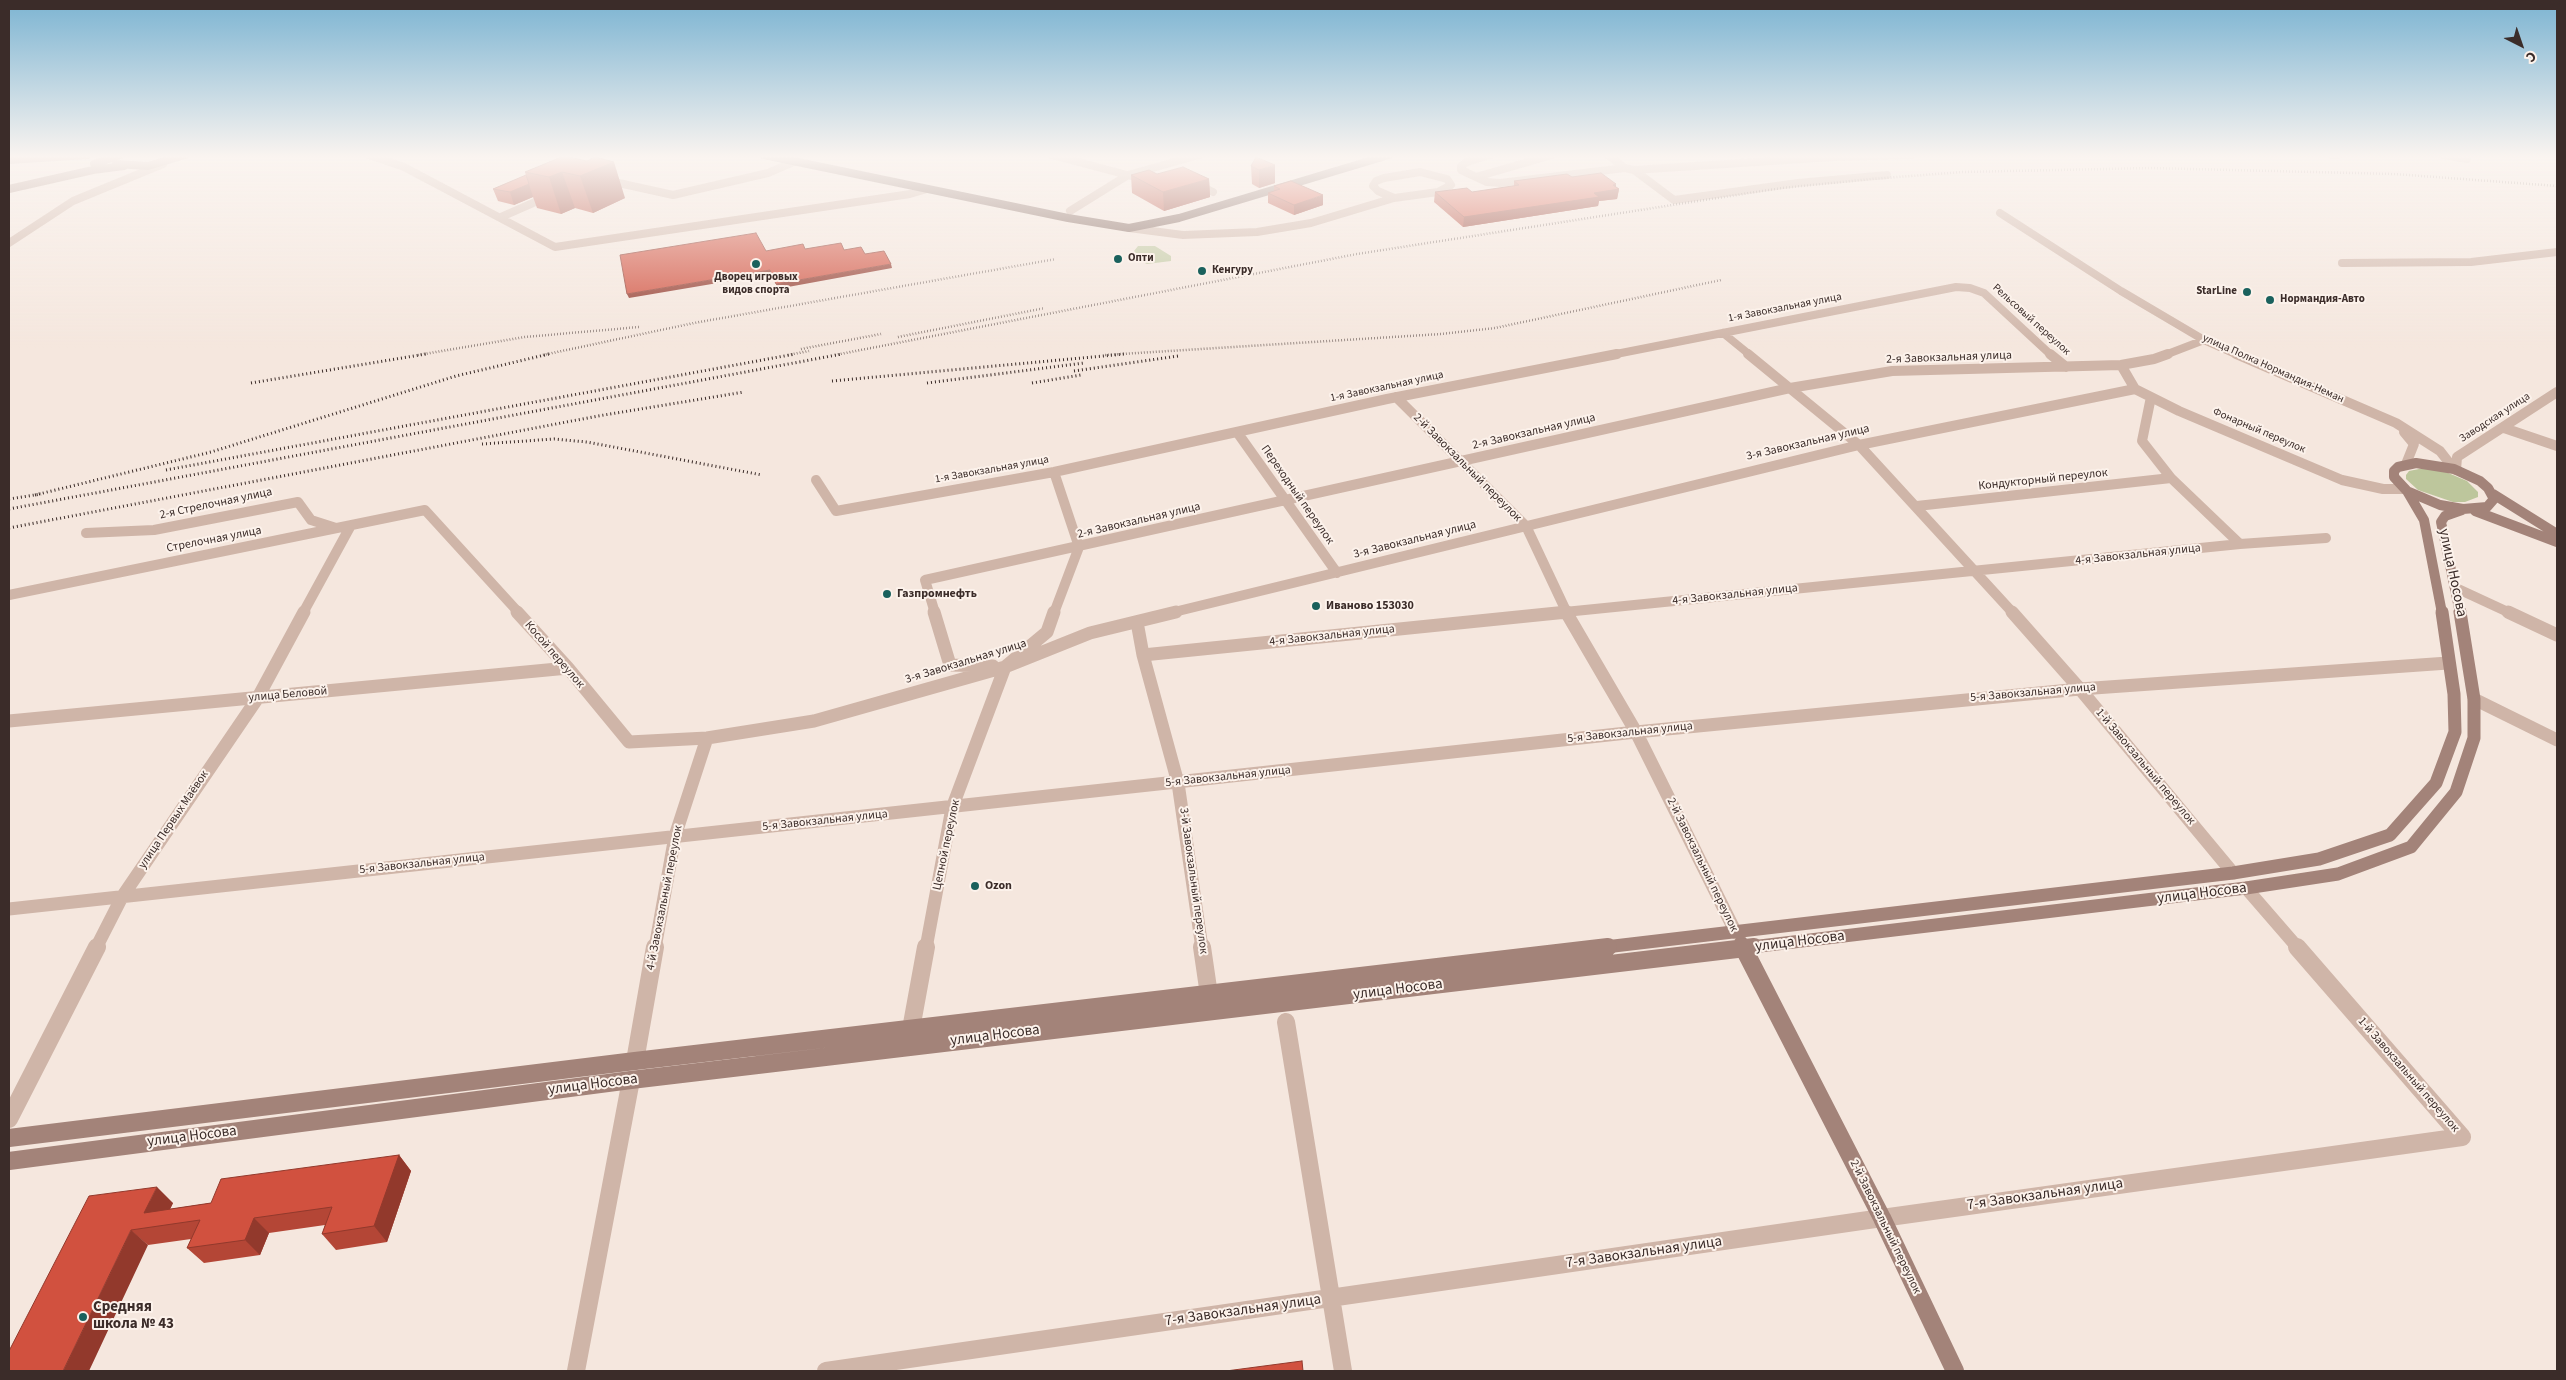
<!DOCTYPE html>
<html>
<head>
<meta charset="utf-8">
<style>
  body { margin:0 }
  #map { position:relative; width:2566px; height:1380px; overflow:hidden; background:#f5e7de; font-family:"Source Sans 3",sans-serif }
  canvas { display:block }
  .frame { position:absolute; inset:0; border:10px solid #3b2c29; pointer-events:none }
  .north { position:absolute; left:2496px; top:20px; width:50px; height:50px; -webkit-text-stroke:4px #fcf2eb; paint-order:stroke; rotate:139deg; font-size:14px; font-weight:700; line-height:20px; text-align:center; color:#3b2c29 }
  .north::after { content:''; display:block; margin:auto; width:18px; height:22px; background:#3b2c29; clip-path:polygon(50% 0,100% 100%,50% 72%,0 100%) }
</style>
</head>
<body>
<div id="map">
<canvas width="2566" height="1380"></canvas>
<div class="frame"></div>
<div class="north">С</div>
</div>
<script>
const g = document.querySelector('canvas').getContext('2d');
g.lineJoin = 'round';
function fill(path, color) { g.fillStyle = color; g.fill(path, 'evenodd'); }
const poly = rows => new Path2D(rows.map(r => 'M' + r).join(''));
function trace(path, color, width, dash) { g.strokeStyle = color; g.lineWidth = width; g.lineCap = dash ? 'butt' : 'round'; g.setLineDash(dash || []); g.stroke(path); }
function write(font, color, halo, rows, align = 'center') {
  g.font = font + ' "Source Sans 3",sans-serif'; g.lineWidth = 4; g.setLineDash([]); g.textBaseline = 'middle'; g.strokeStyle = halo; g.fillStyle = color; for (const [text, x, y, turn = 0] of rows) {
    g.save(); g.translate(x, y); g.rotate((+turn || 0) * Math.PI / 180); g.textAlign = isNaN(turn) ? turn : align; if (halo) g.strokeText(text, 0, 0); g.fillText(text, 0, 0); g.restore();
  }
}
fill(poly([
  [1138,246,1155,246,1171,256,1171,261,1147,264,1140,261,1134,251],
  [2424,468,2446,472,2467,481,2478,492,2478,497,2465,502,2453,502,2418,490,2406,479,2406,475,2409,471]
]), '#bdc69c');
trace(poly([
  [369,155,404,167,555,247,910,194,927,189],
  [1052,155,1146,180],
  [1490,155,1467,162,1461,166,1461,170,1487,182,1500,183,1625,168,1634,170,1833,157,1912,155],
  [1608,155,1625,168],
  [2331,155,2339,155],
  [2444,155,2467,159],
  [1634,170,1674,200,1798,183,1887,175],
  [1420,172,1447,179,1451,185,1438,192,1394,198,1378,191,1373,186,1376,181,1384,178,1420,172],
  [1476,177,1552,155],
  [605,180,673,195,768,173,796,161],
  [1195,183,1213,192],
  [1070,211,1128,175,1199,155],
  [2000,213,2121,291,2204,340,2238,355],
  [501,217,549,196],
  [1129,228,1183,235,1257,232,1311,223,1394,198],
  [9,243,73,201,163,164],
  [2342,263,2471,262,2557,252],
  [1723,333,1750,355],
  [1611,355,1956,287,1970,288,1984,293,2051,355],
  [2165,355,2204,340]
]), '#cfb5a8', 8);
trace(poly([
  [1748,354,1859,445,2013,613],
  [2050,354,2066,367],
  [2236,354,2396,423,2440,451,2454,469],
  [2121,365,2135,389,2179,411,2342,480,2383,489,2405,489],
  [1396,397,1526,526,1567,613],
  [2151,397,2142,441,2171,478,2240,544],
  [2504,428,2557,446],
  [1237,432,1337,573],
  [2404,432,2414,444,2406,464],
  [2456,470,2457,457,2557,392],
  [1054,472,1079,547,1054,613],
  [816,480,836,511,1054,472,1387,399,1617,354],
  [1917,506,2171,478],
  [86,533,154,530,298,502,311,520,336,528],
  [2456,588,2510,613],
  [9,595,425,510,519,613],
  [303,613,350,527],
  [935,613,925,580,1790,388,1892,371,2121,365,2154,359,2168,354],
  [1170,613,1859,445,2135,389],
  [1555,613,2240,544,2326,538]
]), '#cfb5a8', 10);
trace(poly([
  [517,612,568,668,629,742,707,738,814,721,1005,667,1090,633,1176,612],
  [934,612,950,665,993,666],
  [1566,612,1636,732,1736,933],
  [2012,612,2080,689,2233,873],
  [2508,612,2557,635],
  [1137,622,1143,655,1178,783,1202,948],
  [1143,655,1567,612],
  [2474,699,2557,740],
  [9,721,568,668],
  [2246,888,2298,948],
  [9,909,1636,732,2080,689,2448,663],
  [96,948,122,897,257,699,304,612],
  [655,948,675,836,707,738],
  [926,948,952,808,1005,667,1047,632,1054,612]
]), '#cfb5a8', 13);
trace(poly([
  [1202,947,1209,995],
  [2297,947,2462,1137],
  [1286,1022,1343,1371],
  [911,1029,926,947],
  [635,1061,655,947],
  [9,1119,97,947],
  [576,1371,631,1080],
  [826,1371,1882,1218,2462,1137]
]), '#cfb5a8', 18);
trace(poly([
  [9,160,87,155],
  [94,164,120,155],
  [116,164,148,166,185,155],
  [9,189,93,170,124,166]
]), '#a38379', 8);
trace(poly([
  [2416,463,2454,469,2480,481,2488,488,2494,499,2487,507,2463,509,2440,505,2407,491,2394,477,2394,471,2398,467,2416,463],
  [2407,491,2424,520,2442,613],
  [2493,494,2557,534],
  [2475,511,2557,542],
  [2460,613,2441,522,2445,516,2462,510]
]), '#a38379', 10);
trace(poly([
  [1741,942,1744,948],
  [1597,948,2233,873,2319,859,2390,835,2436,783,2455,732,2454,694,2442,612],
  [1743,948,2246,888,2338,874,2411,847,2456,792,2474,738,2474,699,2460,612]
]), '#a38379', 13);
trace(poly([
  [1743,947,1882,1218,1955,1371],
  [9,1138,635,1061,1608,947],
  [9,1161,631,1080,1754,947]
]), '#a38379', 18);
trace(poly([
  [764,155,1068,218,1129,228,1179,218,1389,155]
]), '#7e6158', 8);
trace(poly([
  [898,337,1045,308],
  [801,349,881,334],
  [418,355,525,337,639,327],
  [543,355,694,323,1056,259],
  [788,355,809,351],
  [835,355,1357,254,1782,188,1871,179,1963,172,2151,168,2395,174,2557,186],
  [1105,355,1441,334,1495,328,1721,280]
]), '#3b2c29', 2.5, [0.5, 2.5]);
trace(poly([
  [1074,371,1178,356],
  [832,381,1125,354],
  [251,383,426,354],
  [927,383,1084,363],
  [1032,383,1081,375],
  [482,444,554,439,587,442,762,475],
  [166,470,795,354],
  [35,495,211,452,456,376,549,354],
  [9,499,41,494],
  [9,509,842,354],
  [9,528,598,416,744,392]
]), '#3b2c29', 3, [1, 3]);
fill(poly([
  [564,156,625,198,593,213,575,208,561,214,537,208,533,197,514,205,498,201,493,189,526,175,525,172],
  [1256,157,1275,183,1259,188,1252,184,1251,166],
  [1157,174,1209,179,1210,197,1164,211,1132,193,1131,175],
  [1572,177,1616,187,1619,189,1617,199,1599,201,1598,206,1463,227,1434,202,1435,192,1472,192,1514,186,1514,181],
  [1274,186,1323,205,1294,215,1268,203,1268,193,1274,191],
  [399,1155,411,1171,387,1242,336,1250,322,1234,325,1225,269,1233,260,1255,204,1263,187,1248,191,1239,148,1245,89,1196,173,1203,170,1209,211,1203]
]), '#b44636');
fill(poly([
  [614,162,625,198,593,213,580,176,562,172,575,208,561,214,549,177,578,164],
  [1275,165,1275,183,1259,188,1259,170],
  [1209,179,1210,197,1164,211,1163,192],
  [529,184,533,197,514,205,510,192],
  [1616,184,1616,190,1619,189,1617,199,1599,201,1598,206,1463,227,1464,217,1594,193,1613,185],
  [1323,195,1323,205,1294,215,1294,205],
  [891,264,892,268,777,289,776,284],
  [770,270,771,274,629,298,627,294],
  [399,1155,411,1171,387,1242,374,1226],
  [157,1187,173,1203,162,1226,144,1213],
  [254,1218,269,1233,260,1255,245,1240],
  [131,1230,148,1245,89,1371,63,1371]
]), '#92392c');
const building = poly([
  [564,156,587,161,595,157,614,162,580,176,562,172,549,177,525,172,564,156],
  [1256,157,1275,165,1259,170,1251,166,1256,157],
  [1183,167,1209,179,1163,192,1131,175,1149,170,1157,174,1183,167],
  [1601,173,1616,184,1613,185,1619,189,1594,193,1599,197,1464,217,1435,192,1467,188,1472,192,1519,185,1514,181,1567,174,1572,177,1601,173],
  [526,175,529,184,510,192,493,189,526,175],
  [1291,181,1323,195,1294,205,1268,193,1280,189,1274,186,1291,181],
  [756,233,766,251,803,244,805,249,841,243,844,250,861,247,865,254,884,251,891,264,776,284,770,270,627,294,620,255,756,233],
  [399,1155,374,1226,322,1234,332,1207,254,1218,245,1240,187,1248,200,1220,131,1230,63,1371,9,1371,9,1351,89,1196,157,1187,144,1213,211,1203,221,1179,399,1155],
  [1302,1361,1303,1371,1226,1371,1302,1361]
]);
fill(building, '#d1513f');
trace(building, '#92392c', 1);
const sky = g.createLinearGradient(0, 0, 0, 348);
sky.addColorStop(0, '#7cb4d2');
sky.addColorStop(0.45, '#faf4f0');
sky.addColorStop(1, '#faf4f000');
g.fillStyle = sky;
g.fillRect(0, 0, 2566, 348);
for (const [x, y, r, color] of [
  [1118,259,5,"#1a615d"],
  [756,264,5,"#1a615d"],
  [1202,271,5,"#1a615d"],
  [2247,292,5,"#1a615d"],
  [2270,300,5,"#1a615d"],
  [887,594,5,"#1a615d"],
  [1316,606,5,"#1a615d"],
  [975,886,5,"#1a615d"],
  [83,1317,5,"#1a615d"]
]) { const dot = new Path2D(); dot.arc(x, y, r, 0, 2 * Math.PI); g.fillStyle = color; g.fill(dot); trace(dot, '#fcf2eb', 2); }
write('bold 11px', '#3b2c29', '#fcf2eb', [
  ["Опти",1128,259],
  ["Кенгуру",1212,271],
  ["Дворец игровых",756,278,"center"],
  ["видов спорта",756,291,"center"],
  ["StarLine",2237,292,"right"],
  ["Нормандия-Авто",2280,300]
], 'left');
write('11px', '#3b2c29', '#fcf2eb', [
  ["1-я Завокзальная улица",1785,308,-11],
  ["Рельсовый переулок",2031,320,42],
  ["улица Полка Нормандия-Неман",2273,369,24],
  ["1-я Завокзальная улица",1387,387,-12],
  ["Заводская улица",2495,418,-33],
  ["Фонарный переулок",2259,431,23],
  ["1-я Завокзальная улица",992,470,-10]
]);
write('12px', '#3b2c29', '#fcf2eb', [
  ["2-я Завокзальная улица",1949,358,-2],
  ["2-я Завокзальная улица",1534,432,-13],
  ["3-я Завокзальная улица",1808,443,-13],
  ["2-й Завокзальный переулок",1467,468,45],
  ["Кондукторный переулок",2043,480,-6],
  ["Переходный переулок",1297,495,55],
  ["2-я Стрелочная улица",216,504,-12],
  ["2-я Завокзальная улица",1139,521,-13],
  ["Стрелочная улица",214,540,-11],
  ["3-я Завокзальная улица",1415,540,-14],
  ["4-я Завокзальная улица",2138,555,-6],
  ["4-я Завокзальная улица",1735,595,-6],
  ["4-я Завокзальная улица",1332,636,-6],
  ["Косой переулок",554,655,49],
  ["3-я Завокзальная улица",966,662,-17],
  ["5-я Завокзальная улица",2033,693,-5],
  ["улица Беловой",288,695,-5],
  ["5-я Завокзальная улица",1630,733,-6],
  ["1-й Завокзальный переулок",2145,767,50],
  ["5-я Завокзальная улица",1228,777,-6],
  ["улица Первых Маёвок",174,820,-56],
  ["5-я Завокзальная улица",825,821,-6],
  ["Цепной переулок",947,845,-78],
  ["5-я Завокзальная улица",422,864,-6],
  ["2-й Завокзальный переулок",1702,865,64],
  ["3-й Завокзальный переулок",1193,881,82],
  ["4-й Завокзальный переулок",665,898,-79],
  ["1-й Завокзальный переулок",2408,1075,49],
  ["2-й Завокзальный переулок",1885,1227,64]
]);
write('bold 12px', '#3b2c29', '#fcf2eb', [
  ["Газпромнефть",897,594],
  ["Иваново 153030",1326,606],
  ["Ozon",985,886]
], 'left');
write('15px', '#3b2c29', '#fcf2eb', [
  ["улица Носова",2452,573,78],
  ["улица Носова",2202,894,-7],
  ["улица Носова",1800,942,-7],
  ["улица Носова",1398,990,-7],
  ["улица Носова",995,1036,-7],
  ["улица Носова",593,1085,-7],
  ["улица Носова",192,1137,-7],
  ["7-я Завокзальная улица",2045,1195,-8],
  ["7-я Завокзальная улица",1644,1253,-8],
  ["7-я Завокзальная улица",1243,1311,-8]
]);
write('bold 15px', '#3b2c29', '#fcf2eb', [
  ["Средняя",93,1308],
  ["школа № 43",93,1325]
], 'left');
</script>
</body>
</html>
